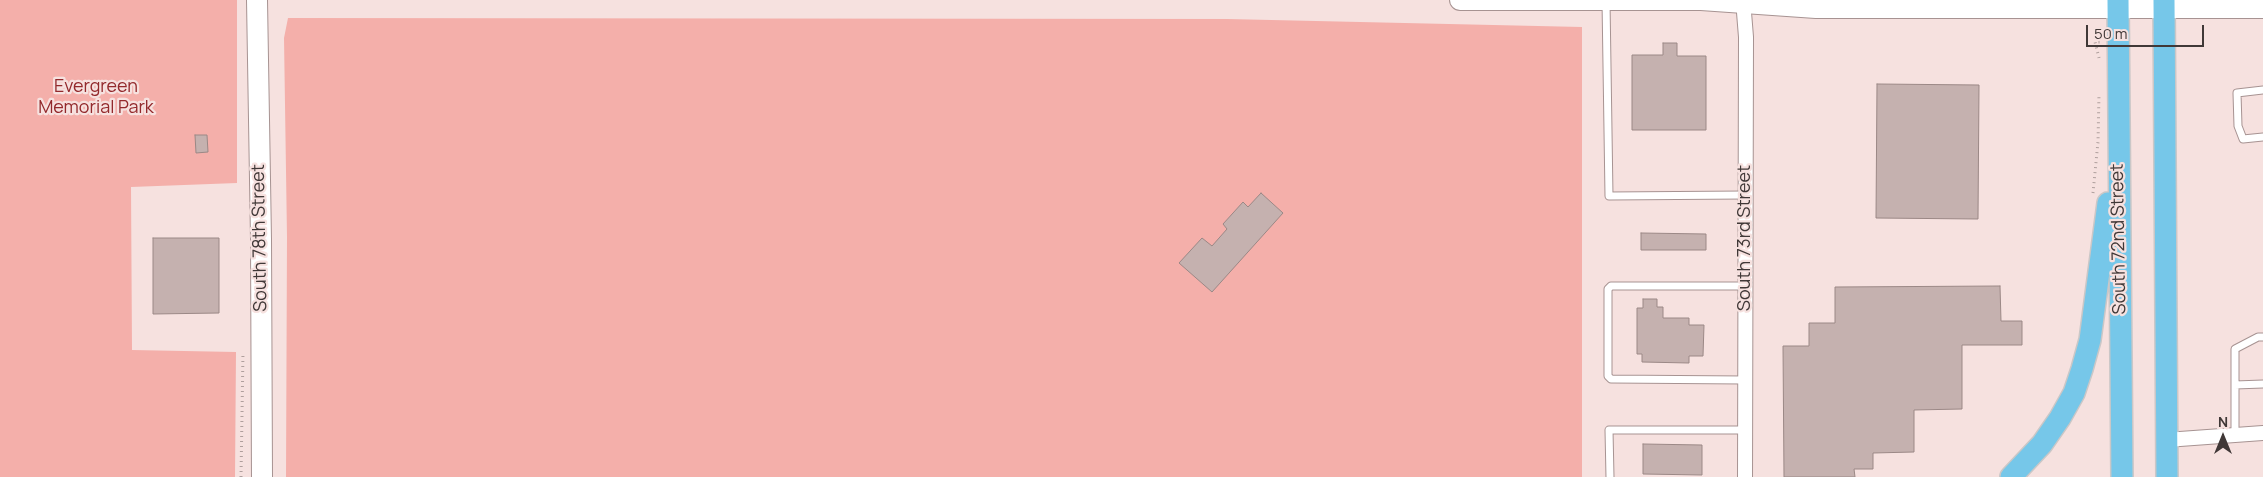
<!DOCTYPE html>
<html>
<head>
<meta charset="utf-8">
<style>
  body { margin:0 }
  #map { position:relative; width:2263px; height:477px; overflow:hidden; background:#f6e1df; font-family:Manrope,sans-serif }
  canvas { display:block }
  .north { position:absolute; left:2198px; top:412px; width:50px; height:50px; -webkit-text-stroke:4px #f6e1df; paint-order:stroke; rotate:0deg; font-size:14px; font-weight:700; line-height:20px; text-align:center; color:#403837 }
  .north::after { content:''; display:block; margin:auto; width:18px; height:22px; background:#403837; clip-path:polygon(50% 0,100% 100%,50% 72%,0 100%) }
  .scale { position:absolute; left:2086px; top:25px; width:118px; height:22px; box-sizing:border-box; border:2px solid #403837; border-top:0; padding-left:6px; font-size:15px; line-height:18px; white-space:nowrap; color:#403837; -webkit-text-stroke:4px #f6e1df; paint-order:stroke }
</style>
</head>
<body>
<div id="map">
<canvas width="2263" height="477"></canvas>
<div class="north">N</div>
<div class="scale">50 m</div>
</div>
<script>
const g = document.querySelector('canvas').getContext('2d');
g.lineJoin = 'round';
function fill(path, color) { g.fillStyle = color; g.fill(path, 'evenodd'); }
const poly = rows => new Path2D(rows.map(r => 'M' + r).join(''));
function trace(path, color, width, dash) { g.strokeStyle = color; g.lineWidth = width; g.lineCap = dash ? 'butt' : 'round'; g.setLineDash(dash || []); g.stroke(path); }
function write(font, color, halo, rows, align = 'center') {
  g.font = font + ' Manrope,sans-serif'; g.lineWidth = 4.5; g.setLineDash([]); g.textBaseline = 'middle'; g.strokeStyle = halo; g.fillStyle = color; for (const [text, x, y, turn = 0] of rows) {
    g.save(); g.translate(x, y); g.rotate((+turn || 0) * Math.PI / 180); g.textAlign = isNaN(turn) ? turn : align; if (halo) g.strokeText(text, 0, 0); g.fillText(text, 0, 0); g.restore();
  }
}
fill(poly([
  [0,0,237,0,237,183,131,187,132,350,236,352,235,477,0,477],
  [288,18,1227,19,1582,27,1582,477,286,477,287,237,284,38]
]), '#f4afaa');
const building = poly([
  [1663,43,1677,43,1677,56,1706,56,1706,130,1632,130,1632,55,1663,55,1663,43],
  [1877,84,1979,85,1978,219,1876,218,1877,84],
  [195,135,207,135,208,152,196,153,195,135],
  [1261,193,1283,213,1212,292,1179,263,1202,238,1212,246,1227,229,1223,224,1243,202,1248,207,1261,193],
  [1641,233,1706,234,1706,250,1641,250,1641,233],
  [153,238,219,238,219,313,153,314,153,238],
  [2000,286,2001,321,2022,321,2022,345,1962,345,1962,409,1914,410,1914,452,1873,453,1873,469,1854,469,1855,477,1784,477,1783,346,1809,346,1809,323,1835,323,1835,287,2000,286],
  [1643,299,1657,299,1657,307,1663,307,1663,318,1689,318,1689,325,1704,325,1703,356,1689,356,1689,363,1642,362,1642,354,1637,354,1637,308,1643,308,1643,299],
  [1643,444,1702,445,1702,475,1643,474,1643,444]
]);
fill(building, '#c5b1af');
trace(building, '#9b8886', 1);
const lane = poly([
  [1606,1,1609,196,1745,195],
  [2263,90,2237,93,2238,126,2243,139,2263,137],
  [1744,286,1611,286,1608,289,1608,376,1611,379,1744,380],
  [2235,385,2263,384],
  [2235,435,2235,349,2258,337,2263,337],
  [1610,477,1609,430,1744,430]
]);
const street = poly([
  [1743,0,1746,37,1745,477],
  [2166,440,2263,433]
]);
const secondary = poly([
  [257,0,261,239,262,477],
  [1460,0,1701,0,1816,8,2263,8]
]);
const primary = poly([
  [2118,0,2122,477],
  [2164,0,2167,477],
  [2011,477,2042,444,2060,418,2074,393,2082,369,2090,340,2108,203]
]);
trace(lane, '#a79392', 9);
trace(street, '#a79392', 16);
trace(secondary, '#a79392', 22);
trace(primary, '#cac7c7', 24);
trace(poly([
  [2099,58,2095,42,2102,42],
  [2093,193,2098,142,2099,94],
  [241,477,243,352]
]), '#af9f9d', 3, [1, 4]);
trace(lane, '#fff', 7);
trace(street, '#fff', 14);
trace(secondary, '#fff', 20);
trace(primary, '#76c7e9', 21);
write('18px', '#93292c', '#f6e1df', [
  ["Evergreen",96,87],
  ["Memorial Park",96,108]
]);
write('18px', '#403837', '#f6e1df', [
  ["South 78th Street",260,238,-91],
  ["South 73rd Street",1745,238,-90],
  ["South 72nd Street",2119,239,-91]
]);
</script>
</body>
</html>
